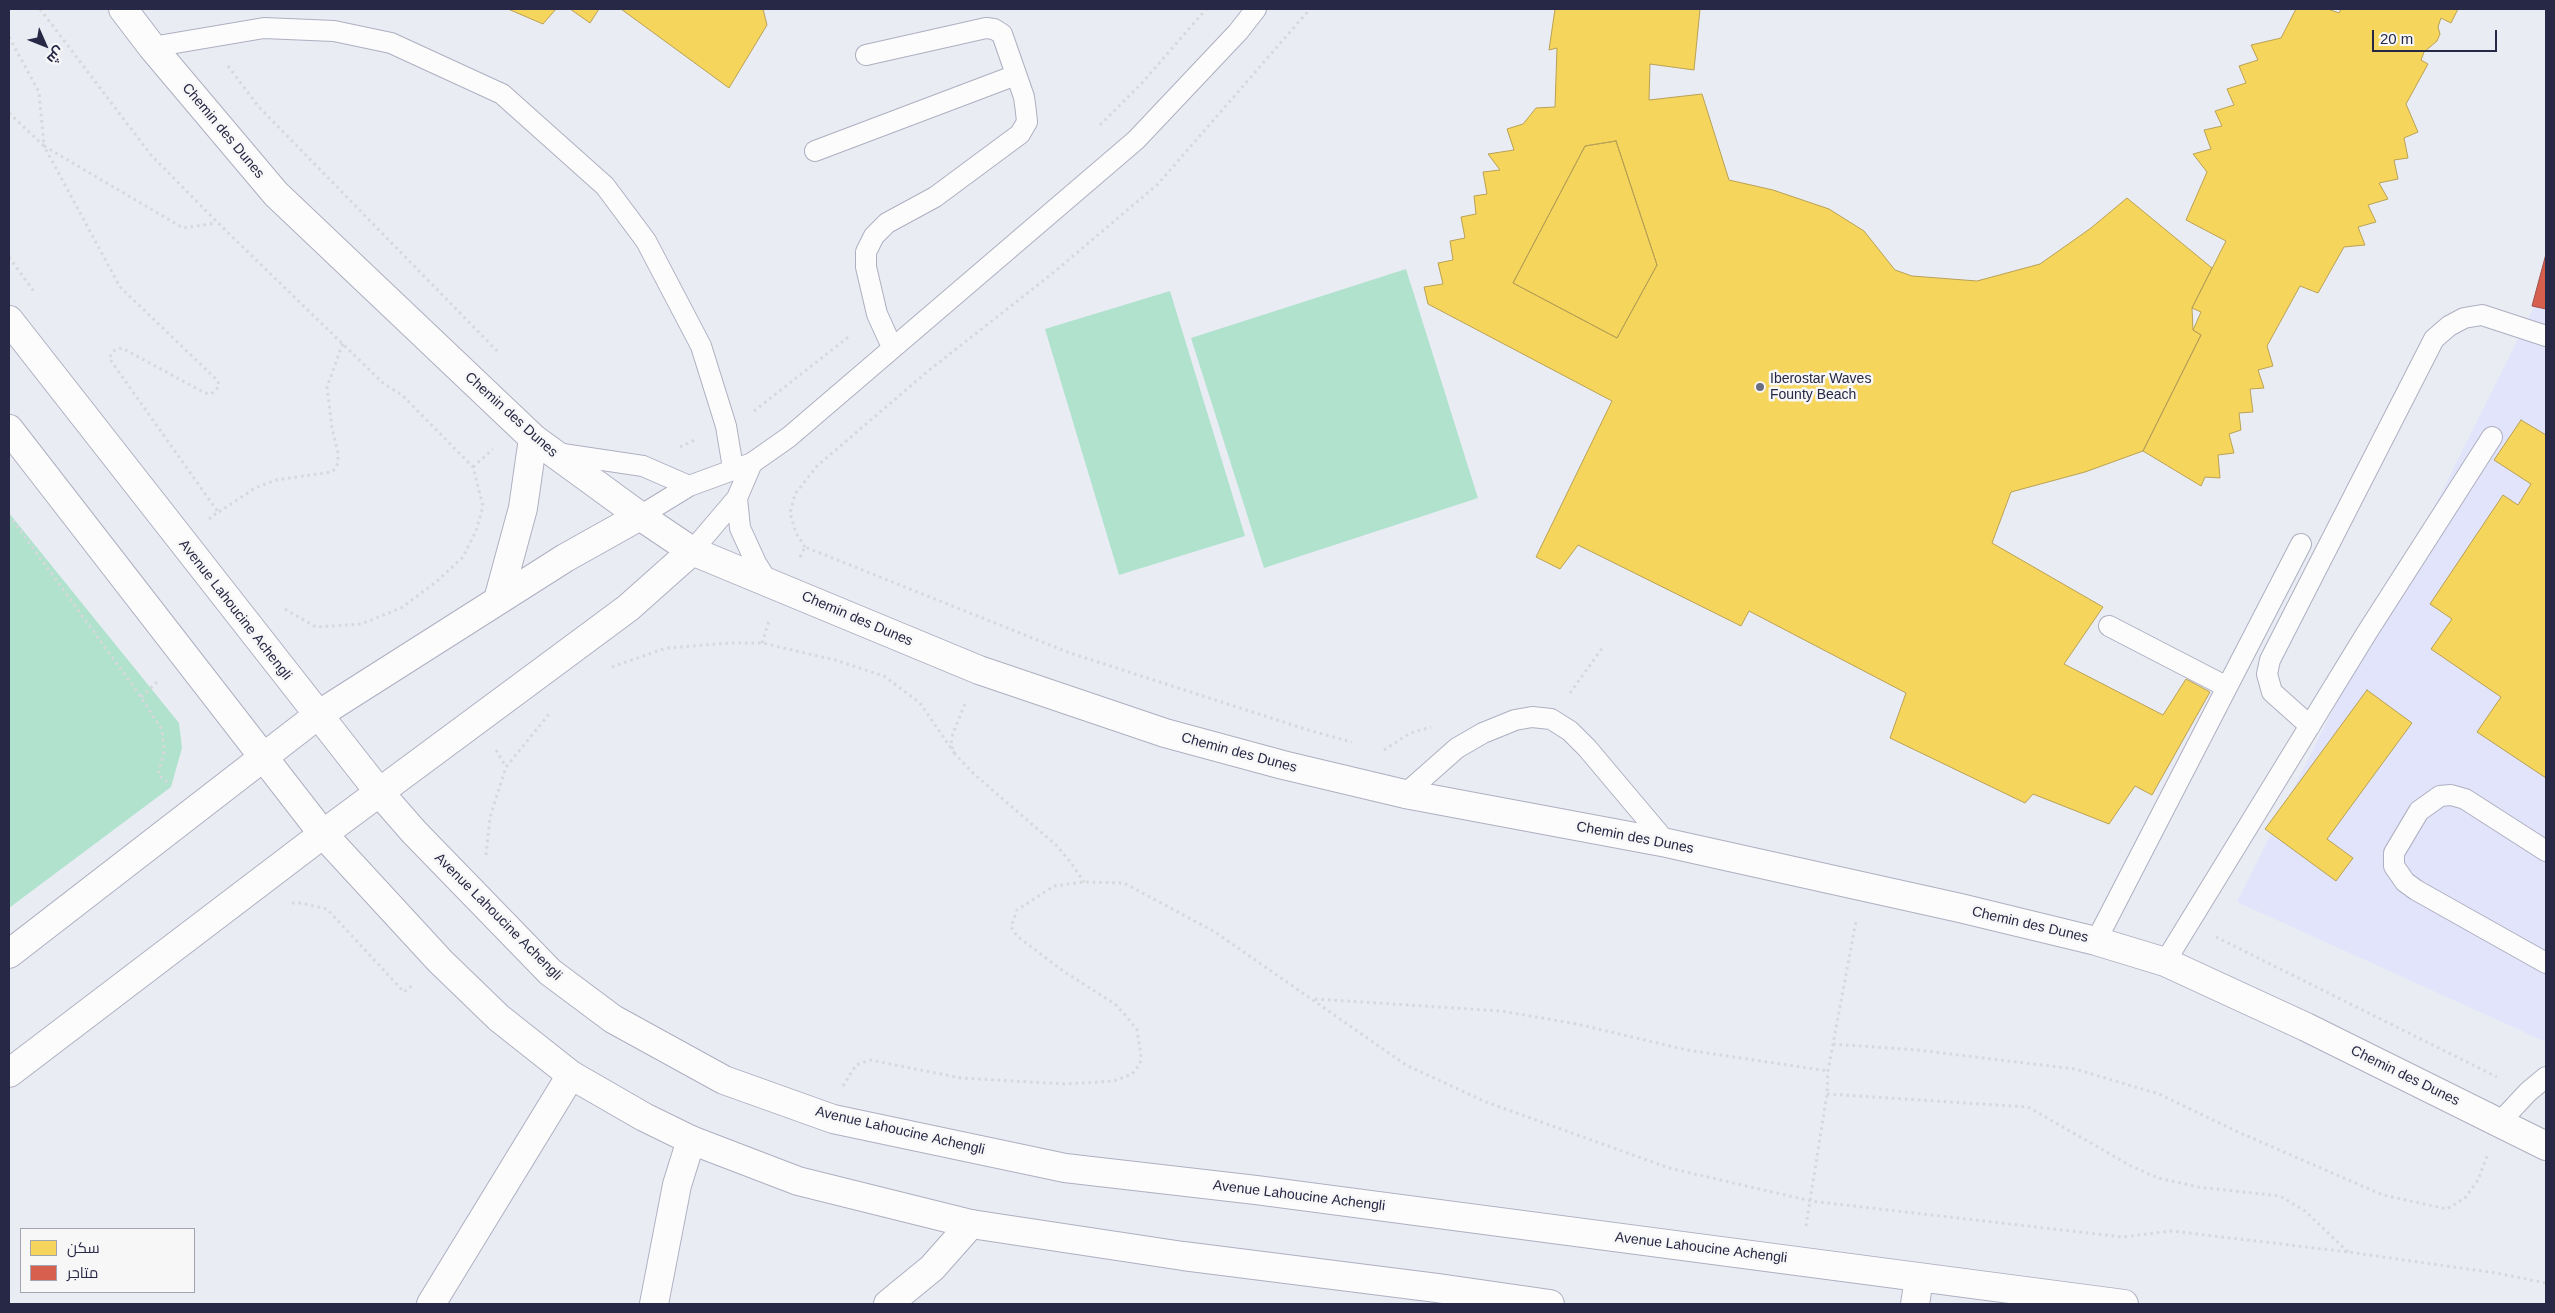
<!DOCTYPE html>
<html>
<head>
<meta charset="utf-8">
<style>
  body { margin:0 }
  #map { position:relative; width:2555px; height:1313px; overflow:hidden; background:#eaecf4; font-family:Helvetica,Cairo,sans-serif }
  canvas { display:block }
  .frame { position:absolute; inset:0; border:10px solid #272845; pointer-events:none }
  .legend { position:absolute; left:20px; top:1228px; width:175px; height:65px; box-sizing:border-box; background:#f7f7f7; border:1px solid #a4a4b0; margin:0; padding:6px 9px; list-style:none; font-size:15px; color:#272845 }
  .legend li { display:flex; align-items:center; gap:10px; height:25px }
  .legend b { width:25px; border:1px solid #a4a4b0 }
  .north { position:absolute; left:20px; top:20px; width:50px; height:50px; -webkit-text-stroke:4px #f7f7f7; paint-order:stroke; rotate:134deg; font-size:14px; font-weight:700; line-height:20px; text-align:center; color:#272845 }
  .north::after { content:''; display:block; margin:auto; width:18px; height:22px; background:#272845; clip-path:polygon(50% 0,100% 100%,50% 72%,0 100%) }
  .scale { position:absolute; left:2372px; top:30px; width:125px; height:22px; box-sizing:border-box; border:2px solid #272845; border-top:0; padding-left:6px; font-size:15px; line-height:18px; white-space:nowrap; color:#272845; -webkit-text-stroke:4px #f7f7f7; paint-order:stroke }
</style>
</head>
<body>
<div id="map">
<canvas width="2555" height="1313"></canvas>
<div class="frame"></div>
<ul class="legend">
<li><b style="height:14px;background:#f6d55c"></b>سكن</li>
<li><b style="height:14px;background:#d6604d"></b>متاجر</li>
</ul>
<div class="north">ش</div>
<div class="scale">20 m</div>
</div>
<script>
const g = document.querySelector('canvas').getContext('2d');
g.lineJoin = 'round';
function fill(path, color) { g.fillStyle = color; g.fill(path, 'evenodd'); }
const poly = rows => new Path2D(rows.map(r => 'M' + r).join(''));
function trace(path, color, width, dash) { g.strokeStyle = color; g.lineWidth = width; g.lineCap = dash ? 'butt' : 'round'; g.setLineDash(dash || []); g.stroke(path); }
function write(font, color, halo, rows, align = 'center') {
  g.font = font + ' Helvetica,sans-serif'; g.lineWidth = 5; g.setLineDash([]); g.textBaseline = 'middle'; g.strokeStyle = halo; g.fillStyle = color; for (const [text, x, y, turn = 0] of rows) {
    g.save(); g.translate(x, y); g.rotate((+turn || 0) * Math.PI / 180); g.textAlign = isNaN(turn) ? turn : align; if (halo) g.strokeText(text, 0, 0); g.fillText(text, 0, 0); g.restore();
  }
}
fill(poly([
  [2546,283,2546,1042,2237,902]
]), '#e1e4fa');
fill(poly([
  [1406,269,1478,498,1264,568,1191,338],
  [1170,291,1245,536,1119,575,1045,329],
  [9,513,179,723,182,748,171,787,9,908]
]), '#b0e2ce');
const homes = poly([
  [508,9,556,9,543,24,508,9],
  [570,9,599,9,590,23,570,9],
  [621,9,763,9,767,25,729,88,621,9],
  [1555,9,1700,9,1694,70,1650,64,1649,100,1702,94,1729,180,1773,190,1829,209,1864,231,1895,270,1912,276,1977,281,2040,264,2091,228,2127,198,2212,268,2192,308,2193,330,2201,335,2143,451,2085,472,2011,492,1992,543,2103,607,2064,664,2163,715,2186,679,2210,692,2152,795,2135,786,2109,824,2033,794,2025,803,1890,738,1906,693,1749,611,1741,626,1578,545,1560,569,1536,557,1612,401,1428,304,1424,287,1443,284,1438,263,1453,260,1450,241,1465,238,1461,217,1476,214,1474,196,1487,194,1483,172,1500,170,1488,154,1514,150,1507,129,1523,124,1536,108,1555,107,1557,48,1549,50,1555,9],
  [1616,141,1657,265,1617,338,1513,283,1585,146,1616,141],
  [2296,9,2328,9,2339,13,2341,9,2458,9,2451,23,2441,18,2438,27,2440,34,2437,41,2424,52,2421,60,2428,64,2406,104,2418,132,2404,138,2408,158,2394,160,2398,179,2379,183,2388,199,2368,205,2376,222,2358,227,2365,245,2344,247,2318,293,2300,286,2267,346,2273,366,2258,370,2264,388,2250,389,2253,412,2239,413,2241,430,2229,434,2234,453,2218,455,2220,478,2205,477,2201,486,2143,451,2201,335,2193,330,2201,312,2192,308,2226,241,2186,220,2207,172,2193,154,2211,149,2204,130,2222,126,2215,111,2234,105,2227,89,2246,83,2239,66,2258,60,2251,45,2281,38,2296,9],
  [1616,141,1657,265,1617,338,1513,283,1585,146,1616,141],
  [2521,420,2546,435,2546,778,2477,732,2501,697,2431,649,2452,619,2430,604,2503,495,2518,505,2531,484,2494,460,2521,420],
  [2367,690,2412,723,2327,839,2353,858,2336,881,2265,829,2367,690]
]);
fill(homes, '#f6d55c');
trace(homes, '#b8a155', 1);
const shops = poly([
  [2546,254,2546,309,2532,306,2546,254]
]);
fill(shops, '#d6604d');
trace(shops, '#a24f4b', 1);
const lane = poly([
  [152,47,264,28,334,31,391,43,502,94,605,186,646,241,701,346,726,426,733,468],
  [866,55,986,28,994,29,1002,34,1024,97,1026,112,1027,122,1020,134,935,197,887,223,874,236,866,252,866,267,877,314,892,347],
  [815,151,1016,75],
  [556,453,643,466,689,486],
  [737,498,740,528,756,563,768,582],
  [640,516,689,486,752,463,789,437,1136,140,1238,32,1256,9],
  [692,551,737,498,752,463],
  [2109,626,2227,687],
  [2310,726,2272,692,2267,674,2270,660,2434,339,2449,326,2464,318,2482,315,2546,336],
  [1405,794,1457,748,1483,733,1515,720,1532,717,1551,719,1570,731,1587,748,1667,843],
  [2546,851,2465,799,2451,795,2440,796,2419,811,2394,853,2394,866,2405,882,2416,890,2546,963],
  [2096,941,2301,544],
  [2165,962,2366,634,2492,437],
  [2500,1122,2528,1092,2546,1077]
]);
const street = poly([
  [123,9,152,47,276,194,533,438,640,516,692,551,979,670,1165,733,1283,765,1405,794,1667,843,1960,908,2096,941,2165,962,2306,1027,2546,1146],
  [431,1304,571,1075],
  [654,1304,677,1185,691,1140],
  [888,1304,932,1268,971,1224]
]);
const secondary = poly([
  [9,320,379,792,414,832,550,972,613,1019,724,1080,833,1119,1065,1168,1256,1190,2124,1304],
  [9,429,323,834,440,961,499,1018,571,1075,644,1117,691,1140,798,1181,971,1224,1183,1256,1437,1288,1550,1304],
  [498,600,523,508,533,438],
  [9,954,318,715,565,558,640,516],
  [9,1073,323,834,628,608,692,551],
  [1915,1304,1919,1279]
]);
trace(lane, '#aeafc0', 22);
trace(street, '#aeafc0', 30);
trace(secondary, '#aeafc0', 30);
trace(poly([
  [40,9,151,155,217,222,383,383,402,395,473,467,483,506,476,531,463,557,436,582,401,608,361,624,316,627,283,608],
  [9,37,39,92,44,146,183,228,216,223],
  [228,66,258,106,500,354],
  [9,113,44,146,120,287,218,381,219,386,216,390,211,394,205,393,122,348,115,350,109,358,218,512,209,519],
  [1100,125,1142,83,1206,9],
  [9,257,35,293],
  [754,411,851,335],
  [680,447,697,439],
  [473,467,493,449],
  [219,512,255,488,276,480,331,472,335,469,338,463,338,453,332,428,327,387,343,343],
  [9,515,141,697,162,730,164,752,158,774,169,784],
  [805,547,796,533,790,513,795,494,817,466,928,371,1053,273,1158,184,1310,9],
  [800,557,805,547,1070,653,1308,730,1352,742],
  [762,643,769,621],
  [612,667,666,648,730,643,762,643,835,660,884,676,920,703,955,754],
  [1570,693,1603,647],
  [141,697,159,680],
  [965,704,953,733,951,744,955,754,974,774,1056,845,1072,864,1084,882],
  [496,750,506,767],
  [1384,750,1410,733,1431,727],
  [486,855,490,817,506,767,549,714],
  [292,903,301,903,327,909,404,992,413,985],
  [2216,937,2497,1077],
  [1315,999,1501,1011,1577,1024,1687,1050,1828,1071],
  [1833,1044,1917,1050,2075,1069,2159,1094,2238,1132,2383,1195,2447,1209,2465,1198,2478,1180,2487,1156],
  [843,1086,856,1065,870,1060,961,1078,1065,1084,1114,1081,1132,1074,1140,1064,1141,1054,1137,1030,1127,1017,1115,1004,1063,971,1017,936,1011,927,1017,910,1054,886,1084,882,1124,883,1215,932,1406,1065,1486,1102,1669,1168,1811,1201,2122,1237,2172,1231,2348,1252,2496,1273,2546,1283],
  [1827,1094,2028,1107,2131,1166,2158,1178,2198,1187,2280,1196,2305,1211,2348,1252],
  [1806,1226,1827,1094,1828,1071,1856,921]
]), '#d7d8db', 3, [2.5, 4]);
trace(lane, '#fcfcfd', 20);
trace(street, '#fcfcfd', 28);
trace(secondary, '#fcfcfd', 28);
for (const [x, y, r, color] of [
  [1760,387,5,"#6b6d82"]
]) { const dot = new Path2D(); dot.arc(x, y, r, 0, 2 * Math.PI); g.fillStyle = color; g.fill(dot); trace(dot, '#f7f7f7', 2); }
write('14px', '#272845', '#f7f7f7', [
  ["Chemin des Dunes",223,131,50],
  ["Chemin des Dunes",511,415,42],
  ["Avenue Lahoucine Achengli",235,610,52],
  ["Chemin des Dunes",857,619,23],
  ["Chemin des Dunes",1239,753,15],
  ["Chemin des Dunes",1635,838,11],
  ["Avenue Lahoucine Achengli",498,917,45],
  ["Chemin des Dunes",2030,925,13],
  ["Chemin des Dunes",2405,1076,26],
  ["Avenue Lahoucine Achengli",900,1131,13],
  ["Avenue Lahoucine Achengli",1299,1196,7],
  ["Avenue Lahoucine Achengli",1701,1248,7]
]);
write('14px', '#272845', '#f7f7f7', [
  ["Iberostar Waves",1770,379],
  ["Founty Beach",1770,395]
], 'left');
</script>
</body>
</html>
